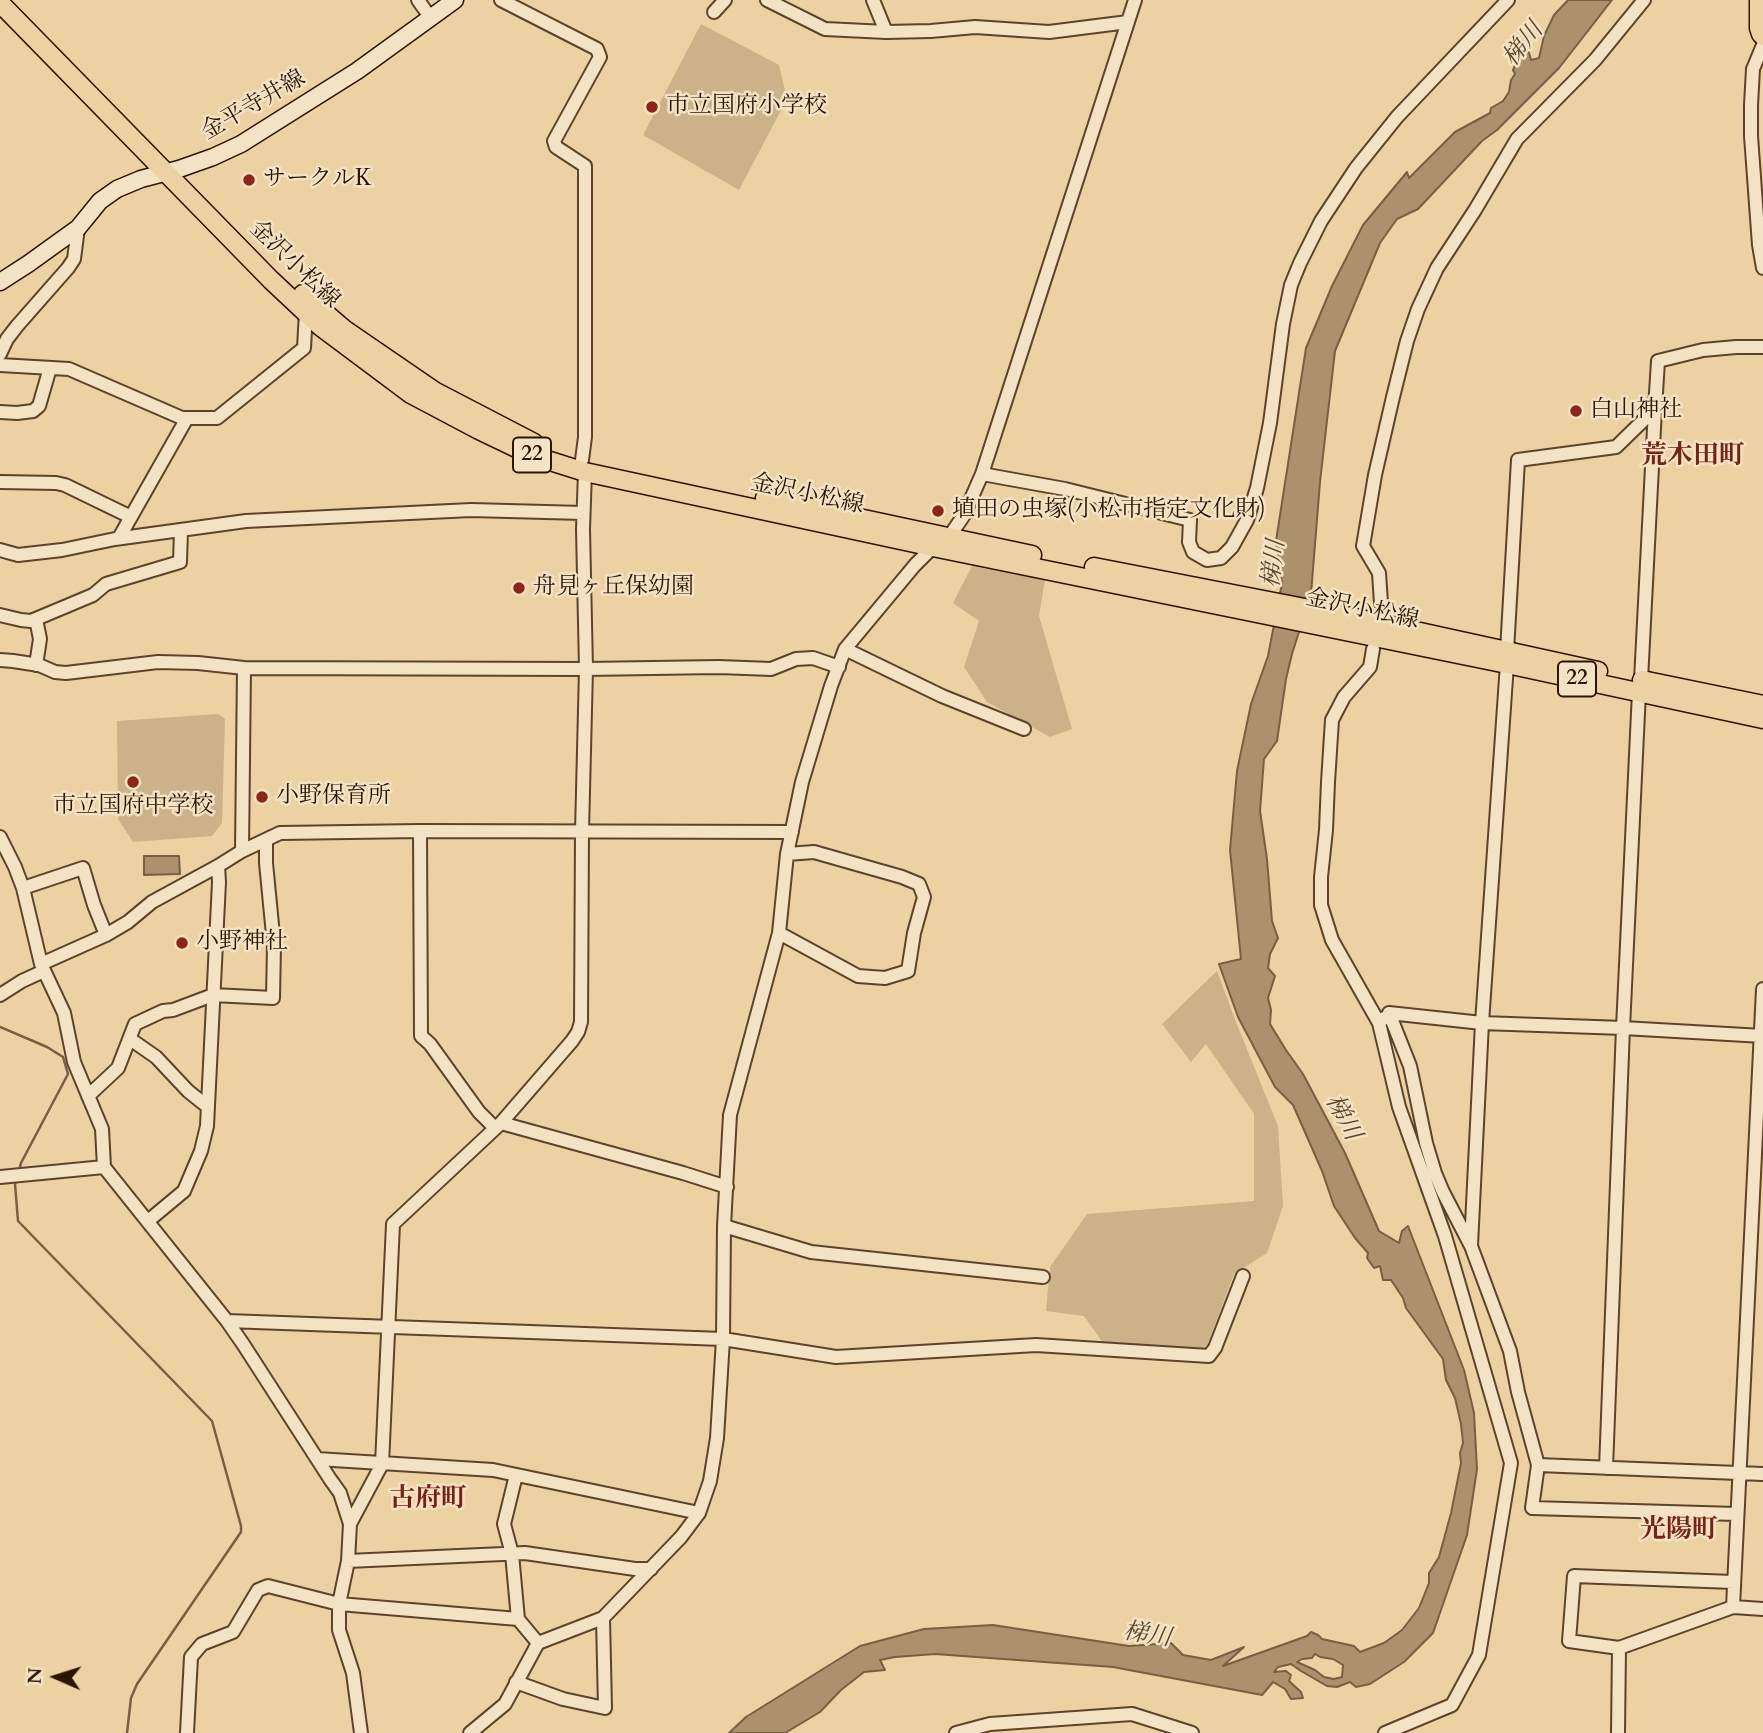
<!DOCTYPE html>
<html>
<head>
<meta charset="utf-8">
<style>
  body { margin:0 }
  #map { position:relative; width:1763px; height:1733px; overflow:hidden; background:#ecd2a3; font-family:Cardo,serif }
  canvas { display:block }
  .north { position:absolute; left:21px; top:1642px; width:70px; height:70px; -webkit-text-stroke:5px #f3e2c3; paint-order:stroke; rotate:273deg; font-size:19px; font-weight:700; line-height:28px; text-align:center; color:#2c1402 }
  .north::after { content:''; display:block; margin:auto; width:24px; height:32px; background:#2c1402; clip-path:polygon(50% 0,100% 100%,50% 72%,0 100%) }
</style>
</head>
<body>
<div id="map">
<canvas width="1763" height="1733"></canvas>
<div class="north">N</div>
</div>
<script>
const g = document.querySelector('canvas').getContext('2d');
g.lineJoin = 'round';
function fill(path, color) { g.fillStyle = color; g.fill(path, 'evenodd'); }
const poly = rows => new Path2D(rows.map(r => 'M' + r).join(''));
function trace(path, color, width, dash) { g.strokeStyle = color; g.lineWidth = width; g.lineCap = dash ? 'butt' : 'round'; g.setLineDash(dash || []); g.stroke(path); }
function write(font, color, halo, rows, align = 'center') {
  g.font = font + ' Cardo,"Noto Serif JP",serif'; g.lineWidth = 5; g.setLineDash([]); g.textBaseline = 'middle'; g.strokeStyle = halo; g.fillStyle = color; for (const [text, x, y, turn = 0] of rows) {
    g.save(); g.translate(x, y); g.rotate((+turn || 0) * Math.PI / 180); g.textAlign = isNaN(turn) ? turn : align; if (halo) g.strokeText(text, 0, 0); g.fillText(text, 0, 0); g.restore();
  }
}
fill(poly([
  [701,24,779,65,787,99,739,190,643,135],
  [972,566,1045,580,1039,616,1072,729,1050,737,987,702,964,667,979,621,953,603],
  [218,714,225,719,222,823,212,836,133,842,118,819,117,721],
  [1217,971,1236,1022,1278,1126,1283,1206,1267,1253,1234,1274,1206,1348,1103,1343,1084,1316,1046,1311,1050,1267,1087,1214,1254,1201,1254,1114,1206,1044,1191,1062,1162,1024]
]), '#cbb288');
const water = poly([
  [1568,0,1612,0,1559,68,1497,130,1482,141,1418,209,1397,219,1380,243,1335,351,1320,482,1311,594,1292,654,1286,679,1277,741,1264,759,1260,811,1267,859,1272,921,1278,938,1270,954,1268,968,1275,976,1268,998,1271,1010,1270,1024,1286,1050,1303,1074,1345,1153,1379,1231,1399,1243,1402,1231,1408,1226,1464,1370,1474,1413,1477,1469,1467,1535,1433,1633,1404,1662,1370,1684,1356,1687,1350,1682,1337,1687,1327,1686,1301,1671,1291,1664,1278,1667,1274,1672,1286,1671,1291,1675,1289,1681,1301,1692,1303,1698,1291,1699,1285,1689,1273,1682,1262,1695,1113,1667,935,1654,895,1657,880,1660,885,1670,864,1672,841,1690,820,1712,785,1733,729,1733,746,1717,860,1646,924,1629,993,1625,1129,1646,1171,1643,1183,1655,1211,1660,1244,1647,1223,1666,1307,1636,1311,1632,1318,1635,1322,1639,1354,1646,1360,1652,1384,1643,1402,1630,1419,1608,1429,1583,1429,1573,1439,1557,1451,1513,1461,1463,1460,1453,1463,1443,1461,1424,1455,1398,1446,1380,1443,1359,1406,1308,1403,1298,1391,1280,1383,1280,1380,1266,1374,1268,1367,1258,1368,1253,1355,1238,1334,1206,1322,1171,1293,1105,1275,1087,1238,1017,1219,964,1241,959,1230,850,1237,771,1251,704,1268,656,1282,583,1276,541,1306,348,1332,286,1363,225,1407,172,1409,178,1455,132,1490,113,1491,108,1503,101,1509,92,1511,80,1515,74,1513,70,1524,45,1528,49,1531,60,1539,58,1544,36,1554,15,1568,0],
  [1315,1654,1320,1657,1333,1659,1343,1665,1342,1677,1334,1679,1324,1677,1315,1670,1297,1662,1302,1659,1312,1658,1315,1654],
  [144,856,179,856,180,874,144,875,144,856]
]);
fill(water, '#ab916c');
trace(water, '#785f42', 2);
trace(poly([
  [0,1027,47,1047,63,1057,68,1074,21,1163,19,1171],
  [16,1181,15,1184,18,1221,212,1421,241,1526,241,1532,137,1684,131,1698,127,1733]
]), '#785f42', 2.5);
const minor = poly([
  [418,0,430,17],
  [501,0,597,49,600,57,554,141,556,147,585,166,585,437,582,460],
  [767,0,825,29,886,32,931,31,975,27,1049,32,1128,22],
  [873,0,886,32],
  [714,12,725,0],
  [1763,45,1753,69,1751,105,1751,136,1759,245,1763,268],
  [0,354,7,339,17,326,68,268,74,259,78,228],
  [0,365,69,369,182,418,217,418,304,348,306,312],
  [0,412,17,413,33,411,39,406,50,368],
  [982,474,1065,489,1190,520,1189,542,1193,552,1207,560,1221,558,1232,547,1247,520,1257,488,1270,423,1283,324,1291,285,1300,263,1321,221,1356,168,1397,117,1508,0],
  [0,482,56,483,65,485,131,517],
  [949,537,964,515,982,474,1135,0],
  [119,538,187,418],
  [0,550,18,555,62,550,115,539,246,521,471,510,583,513],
  [1381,603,1379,573,1363,546,1375,475,1393,397,1407,341,1418,309,1437,268,1475,210,1517,139,1595,60,1644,0],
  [0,615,21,620,31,621,93,595,106,584,180,562,181,530],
  [36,619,40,639,36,665],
  [845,649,942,696,1024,729],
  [1373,649,1370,667,1344,697,1332,720,1328,782,1326,830,1321,877,1321,905,1332,940,1379,1023,1384,1018],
  [1507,651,1518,460,1616,447,1655,409],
  [0,660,13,661,39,665,55,672,66,673,158,662,198,663,244,668,586,669,719,667,771,669,796,659,813,658,839,667],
  [1641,680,1655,409,1658,361,1703,350,1736,347,1763,347],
  [420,831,421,1036,430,1044,479,1112,495,1128],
  [0,837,15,867,23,888,41,964,64,1013,74,1062,102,1129,104,1167,227,1321,243,1344,330,1479,340,1493,350,1524,348,1561,339,1604,339,1630,353,1673,361,1733],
  [242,851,244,668],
  [23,888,83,868,94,905,106,935],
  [779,933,858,976,885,978,908,971,914,933,924,897,919,884,902,877,814,852,787,854],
  [41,964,106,935,128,922,152,902,218,866,242,851,280,833,420,831,792,832],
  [0,995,22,981,44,971],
  [1389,1013,1410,1066,1426,1143,1435,1173,1443,1192,1471,1246,1510,1351,1518,1392,1538,1465,1532,1508,1736,1514],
  [1389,1013,1482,1023,1623,1028,1763,1036],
  [1379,1023,1399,1107,1445,1236,1511,1463,1479,1655,1452,1705,1385,1733],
  [130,1039,156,1057,188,1091,208,1107],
  [88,1096,118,1068,135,1024,163,1011,173,1010,213,995,273,998,274,945,266,863,266,840],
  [501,1123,683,1173,727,1187],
  [0,1177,104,1167],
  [148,1221,184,1191,201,1151,207,1126,219,882,218,866],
  [724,1226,811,1252,1043,1277],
  [1471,1245,1482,1023,1507,664],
  [227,1321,723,1339,836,1357,1036,1345,1209,1356,1215,1348,1243,1276],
  [317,1459,493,1470,699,1513],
  [1538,1465,1763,1474],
  [1606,1468,1623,1028,1639,692],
  [516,1475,504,1524,512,1554,518,1619,538,1643],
  [350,1524,382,1464,393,1224,501,1123,572,1041,578,1032,581,1022,582,832,586,669,583,529,585,472],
  [348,1561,525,1553,635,1569,651,1569],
  [1733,1582,1574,1576,1569,1641,1619,1648,1733,1607,1763,1609],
  [1733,1607,1763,989],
  [516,1682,563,1699,605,1708,603,1618],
  [187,1733,191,1657,202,1644,233,1632,258,1590,268,1586,339,1604,518,1619],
  [470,1733,505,1704,538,1643,603,1618,681,1537,699,1513,710,1481,717,1438,723,1339,724,1226,730,1115,779,933,787,854,802,782,831,686,845,649,915,565,933,547],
  [956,1733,990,1724,1132,1714,1192,1733],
  [1618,1733,1619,1648]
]);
const secondary = poly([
  [0,282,28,264,78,228,100,201,117,189,141,179,179,169,213,157,241,144,357,71,455,0]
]);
const primary = poly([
  [1759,0,1759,28,1761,34,1763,36],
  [0,3,271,280,320,326,411,394,479,430,531,455,585,472,933,547,1507,664,1763,719],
  [303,294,345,330,434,391,534,443],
  [765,498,1032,555],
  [1094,567,1356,618,1598,671],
  [1642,680,1763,705]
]);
trace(minor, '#5c442a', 16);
trace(secondary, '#2c1402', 19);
trace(primary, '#2c1402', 21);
trace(minor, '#f3e2c3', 12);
trace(secondary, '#f3e2c3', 16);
trace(primary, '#ecd2a3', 18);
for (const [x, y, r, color] of [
  [652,107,7,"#8f2418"],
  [249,180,7,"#8f2418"],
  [1576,411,7,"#8f2418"],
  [938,511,7,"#8f2418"],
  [519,588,7,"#8f2418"],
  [133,782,7,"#8f2418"],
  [262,797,7,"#8f2418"],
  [182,943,7,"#8f2418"]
]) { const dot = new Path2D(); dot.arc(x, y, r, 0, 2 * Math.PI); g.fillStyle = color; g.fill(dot); trace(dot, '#f3e2c3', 2.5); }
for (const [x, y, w] of [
  [532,455,38],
  [1577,679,38]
]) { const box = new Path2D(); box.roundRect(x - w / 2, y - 17.5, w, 35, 5); g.fillStyle = '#f3e2c3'; g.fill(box); trace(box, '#2c1402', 2); }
write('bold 21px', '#2c1402', null, [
  ["22",532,455],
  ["22",1577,679]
]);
write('23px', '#2c1402', '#f3e2c3', [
  ["金平寺井線",254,106,-30],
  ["金沢小松線",294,265,44],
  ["金沢小松線",807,495,12],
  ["金沢小松線",1362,610,12]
]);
write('23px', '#2c1402', '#f3e2c3', [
  ["市立国府小学校",666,107],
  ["サークルK",263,180],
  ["白山神社",1590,411],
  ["埴田の虫塚(小松市指定文化財)",952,511],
  ["舟見ヶ丘保幼園",533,588],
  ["小野保育所",276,797],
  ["市立国府中学校",133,807,"center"],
  ["小野神社",196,943]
], 'left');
write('italic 24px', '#5f462c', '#f3e2c3', [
  ["梯川",1524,45,-51],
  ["梯川",1275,564,-83],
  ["梯川",1342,1118,62],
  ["梯川",1147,1636,9]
]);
write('bold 26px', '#7a1f14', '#f3e2c3', [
  ["荒木田町",1693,457],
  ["古府町",428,1500],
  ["光陽町",1679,1531]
]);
</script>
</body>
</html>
